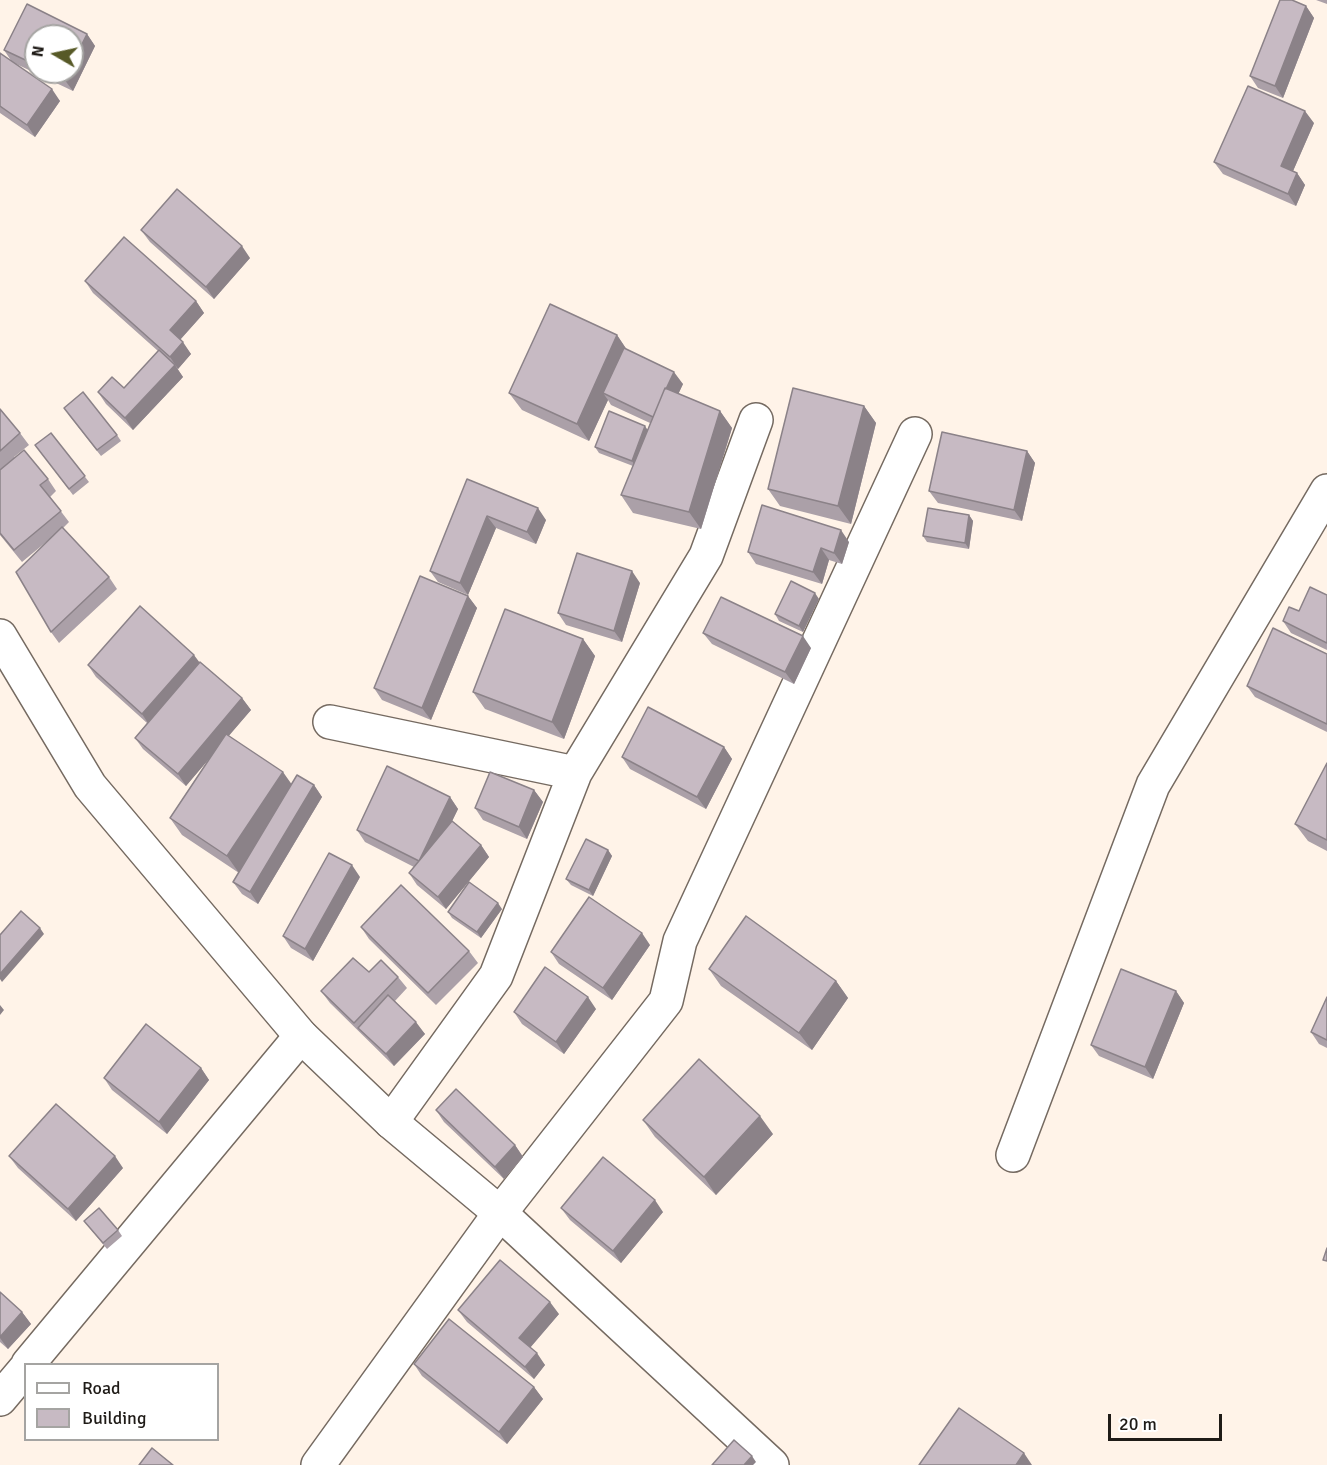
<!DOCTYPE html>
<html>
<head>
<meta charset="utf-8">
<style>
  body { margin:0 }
  #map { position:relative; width:1327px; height:1465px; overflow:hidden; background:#fff3e8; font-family:Signika,sans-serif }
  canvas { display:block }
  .legend { position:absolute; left:24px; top:1363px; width:195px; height:78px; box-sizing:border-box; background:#fff; border:2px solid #a5a4a2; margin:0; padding:8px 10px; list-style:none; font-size:18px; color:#1f1b17 }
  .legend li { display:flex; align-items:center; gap:12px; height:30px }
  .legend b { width:30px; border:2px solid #a5a4a2 }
  .north { position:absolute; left:24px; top:24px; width:60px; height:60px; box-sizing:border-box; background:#fff; border:2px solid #a5a4a2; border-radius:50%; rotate:279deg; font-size:16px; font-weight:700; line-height:24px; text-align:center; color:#1f1b17 }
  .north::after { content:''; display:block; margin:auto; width:21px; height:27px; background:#575927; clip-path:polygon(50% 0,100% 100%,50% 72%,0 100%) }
  .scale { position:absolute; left:1108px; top:1414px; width:114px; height:27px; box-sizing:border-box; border:3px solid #1f1b17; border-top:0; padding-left:8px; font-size:18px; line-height:21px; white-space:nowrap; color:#1f1b17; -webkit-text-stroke:4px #fff; paint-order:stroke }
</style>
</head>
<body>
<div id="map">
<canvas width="1327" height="1465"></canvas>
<ul class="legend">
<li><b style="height:8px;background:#fff"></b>Road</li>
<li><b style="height:16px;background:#c7bac3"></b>Building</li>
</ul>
<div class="north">N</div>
<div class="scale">20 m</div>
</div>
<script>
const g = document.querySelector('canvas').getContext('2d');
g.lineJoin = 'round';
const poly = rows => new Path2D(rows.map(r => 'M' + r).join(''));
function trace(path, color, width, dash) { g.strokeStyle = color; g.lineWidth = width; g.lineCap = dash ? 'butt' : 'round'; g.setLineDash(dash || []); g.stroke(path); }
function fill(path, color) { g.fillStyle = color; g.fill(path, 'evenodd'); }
const minor = poly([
  [330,722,575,773],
  [391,1122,496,976,575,773,706,556,756,420],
  [1013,1155,1153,785,1327,491],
  [28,1364,301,1036],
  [0,1399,26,1368],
  [318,1465,500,1213,666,1001,680,941,915,434]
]);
const tertiary = poly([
  [0,636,90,786,301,1036,391,1122,500,1213,772,1465]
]);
trace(minor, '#756a61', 36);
trace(tertiary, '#756a61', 36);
trace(minor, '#fff', 33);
trace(tertiary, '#fff', 33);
fill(poly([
  [1316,0,1327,0,1327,4],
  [27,4,87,34,95,46,73,91,12,62,4,50],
  [36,36,72,36,72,72,36,72],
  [1306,6,1314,18,1283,98,1258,88,1250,76],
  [0,53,60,101,35,137,0,113],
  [1314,123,1293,171,1297,173,1305,185,1296,206,1223,174,1214,162],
  [141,230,250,258,214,299,150,242],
  [85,281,196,301,204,313,180,340,191,354,178,369,176,367,183,377,133,430,106,404,98,392,124,388,158,351,93,293],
  [617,335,627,350,683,384,678,394,720,411,732,428,701,529,633,513,621,495,633,466,599,453,595,447,648,429,650,423,611,405,608,400,589,441,522,410,509,393],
  [864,406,876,423,851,524,780,506,768,489],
  [0,409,20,433,29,445,14,457,48,479,56,491,50,497,69,522,63,528,109,577,117,589,59,643,51,632,51,538,22,562,0,535],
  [68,414,117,435,121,441,101,456],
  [51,433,89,482,73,495,35,445],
  [1027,451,1035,463,1022,521,938,503,929,491],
  [467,479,546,520,536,544,496,528,468,595,438,582,430,571],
  [969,515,973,521,969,549,927,542,923,536],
  [849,542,842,564,829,560,822,584,756,564,748,552],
  [640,583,622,642,566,625,558,613],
  [1327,595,1327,650,1291,633,1283,621],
  [468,596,477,608,431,720,382,700,374,688],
  [819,599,803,632,779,621,775,614],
  [703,633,811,648,794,684,712,644],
  [583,639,595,656,564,739,485,709,473,692],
  [1327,654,1327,732,1255,697,1247,686],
  [199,662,242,698,251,710,228,736,291,785,314,785,322,797,258,904,242,894,233,882,239,873,182,835,170,818,210,757,186,786,143,749,135,738,147,723,96,677,88,665],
  [724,747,732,759,706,809,630,769,622,757],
  [1327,763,1327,851,1308,841,1295,824],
  [534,790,543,802,527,839,483,820,475,808],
  [450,797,458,809,452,821,481,845,489,857,446,909,417,885,409,873,414,867,365,842,357,830],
  [608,850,612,856,593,896,571,885,566,879],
  [360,877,313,961,291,948,283,936],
  [502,909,481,938,452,918,448,912],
  [361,927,469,951,478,963,436,1005,369,939],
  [650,945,612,1000,559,964,551,952],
  [709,969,836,981,848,998,812,1050,721,986],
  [369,972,398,977,407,988,395,1001,425,1034,394,1066,330,1003,321,991],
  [1176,991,1184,1003,1153,1079,1099,1056,1091,1045],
  [1327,997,1327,1048,1319,1044,1311,1032],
  [596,1009,564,1054,522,1024,514,1012],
  [201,1068,209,1080,167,1134,112,1090,104,1078],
  [436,1110,515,1145,523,1157,504,1179,444,1122],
  [643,1120,773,1134,716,1195,655,1137],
  [9,1156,123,1168,76,1221,18,1168],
  [561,1208,663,1212,621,1263,570,1220],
  [84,1221,118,1230,122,1236,107,1249],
  [0,1292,22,1312,31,1324,8,1349,0,1342],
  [458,1310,559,1314,530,1348,545,1365,534,1379,467,1322],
  [414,1364,534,1387,543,1399,507,1444,422,1376]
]), '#aba0a8');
fill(poly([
  [1306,6,1314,18,1283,98,1275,86],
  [87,34,95,46,73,91,64,79,68,72,72,72,72,64],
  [52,89,60,101,35,137,27,125],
  [1305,111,1314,123,1290,178,1281,166],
  [1297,173,1305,185,1296,206,1288,194],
  [242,246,250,258,214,299,206,287],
  [196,301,204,313,178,342,170,330],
  [617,335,629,353,603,393,608,400,589,441,577,424],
  [183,342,191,354,178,369,170,357],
  [175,365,183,377,133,430,125,418],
  [674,372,683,384,662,429,653,417],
  [864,406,876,423,851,524,838,506],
  [720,411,732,428,701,529,689,512],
  [645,426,649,432,636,467,632,461],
  [1027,451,1035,463,1022,521,1014,510],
  [538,508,546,520,536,544,527,532],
  [969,515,973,521,969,549,965,543],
  [487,516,496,528,468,595,460,583],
  [841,530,849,542,842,564,834,553],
  [821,548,829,560,822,584,813,572],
  [632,571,640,583,622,642,614,631],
  [815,593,819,599,803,632,799,626],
  [468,596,477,608,431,720,422,708],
  [803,636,811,648,794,684,785,672],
  [583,639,595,656,564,739,552,722],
  [194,655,203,667,150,726,142,714],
  [242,698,251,710,186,786,178,774],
  [724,747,732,759,706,809,697,797],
  [283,772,295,789,239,873,227,856],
  [314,785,322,797,258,904,250,892],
  [534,790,543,802,527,839,519,827],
  [450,797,458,809,427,873,419,861],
  [481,845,489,857,446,909,438,897],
  [608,850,612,856,593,896,589,890],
  [352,865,360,877,313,961,305,949],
  [498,903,502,909,481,938,477,932],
  [40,928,44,934,2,982,0,979,0,974],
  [642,933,650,945,612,1000,603,988],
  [836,981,848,998,812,1050,799,1033],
  [1176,991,1184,1003,1153,1079,1145,1067],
  [588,997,596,1009,564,1054,556,1042],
  [0,1005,4,1010,0,1015],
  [416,1022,425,1034,394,1066,386,1054],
  [201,1068,209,1080,167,1134,159,1122],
  [760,1116,773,1134,716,1195,704,1177],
  [515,1145,523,1157,504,1179,495,1167],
  [115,1156,123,1168,76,1221,68,1209],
  [655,1200,663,1212,621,1263,613,1251],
  [550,1302,559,1314,528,1350,519,1338],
  [22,1312,31,1324,8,1349,0,1338,0,1337],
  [537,1353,545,1365,534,1379,525,1367],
  [534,1387,543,1399,507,1444,499,1432],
  [1024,1453,1032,1465,1016,1465],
  [752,1456,756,1462,753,1465,744,1465]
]), '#8b8288');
const building = poly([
  [1280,0,1292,0,1306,6,1275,86,1250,76,1280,0],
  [27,4,87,34,72,64,72,36,36,36,36,65,4,50,27,4],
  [0,53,52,89,27,125,0,106,0,53],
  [49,72,68,72,64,79,49,72],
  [1248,86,1305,111,1281,166,1297,173,1288,194,1214,162,1248,86],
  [177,189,242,246,206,287,141,230,177,189],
  [124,237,196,301,170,330,183,342,170,357,85,281,124,237],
  [550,304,617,335,577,424,509,393,550,304],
  [624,348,674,372,666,389,665,388,653,417,603,393,624,348],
  [159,350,175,365,125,418,98,392,112,377,124,388,159,350],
  [665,388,720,411,689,512,621,495,665,388],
  [793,388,864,406,838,506,768,489,793,388],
  [83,392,117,435,97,450,64,408,83,392],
  [0,409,20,433,0,451,0,409],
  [609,411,645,426,632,461,595,447,609,411],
  [942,432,1027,451,1014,510,929,491,942,432],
  [51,433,85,476,69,489,35,445,51,433],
  [24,450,48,479,40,485,61,511,14,550,0,533,0,470,24,450],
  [467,479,538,508,527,532,487,516,460,583,430,571,467,479],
  [762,505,841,530,834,553,821,548,813,572,748,552,762,505],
  [928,508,969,515,965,543,923,536,928,508],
  [62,527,109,577,51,632,16,572,62,527],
  [577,553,632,571,614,631,558,613,577,553],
  [420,576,468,596,422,708,374,688,420,576],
  [791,581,815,593,799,626,775,614,791,581],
  [1310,587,1327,595,1327,643,1283,621,1289,607,1299,611,1310,587],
  [721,597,803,636,785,672,703,633,721,597],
  [140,606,194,655,142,714,88,665,140,606],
  [505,609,583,639,552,722,473,692,505,609],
  [1273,628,1327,654,1327,724,1247,686,1273,628],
  [200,662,242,698,178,774,135,738,200,662],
  [648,707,724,747,697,797,622,757,648,707],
  [226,734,283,772,227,856,170,818,226,734],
  [1327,763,1327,840,1295,824,1327,763],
  [387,766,450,797,419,861,357,830,387,766],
  [490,772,534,790,519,827,475,808,490,772],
  [297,775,314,785,250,892,233,882,297,775],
  [452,821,481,845,438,897,409,873,452,821],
  [586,839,608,850,589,890,566,879,586,839],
  [329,853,352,865,305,949,283,936,329,853],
  [469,882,498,903,477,932,448,912,469,882],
  [401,885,469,951,428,993,361,927,401,885],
  [589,897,642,933,603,988,551,952,589,897],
  [21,911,40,928,0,974,0,935,21,911],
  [746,916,836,981,799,1033,709,969,746,916],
  [353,958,369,972,381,960,398,977,354,1023,321,991,353,958],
  [545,967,588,997,556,1042,514,1012,545,967],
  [1121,969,1176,991,1145,1067,1091,1045,1121,969],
  [388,995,416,1022,386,1054,358,1028,388,995],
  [1327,997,1327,1040,1311,1032,1327,997],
  [146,1024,201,1068,159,1122,104,1078,146,1024],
  [699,1059,760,1116,704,1177,643,1120,699,1059],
  [456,1089,515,1145,495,1167,436,1110,456,1089],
  [56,1104,115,1156,68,1209,9,1156,56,1104],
  [603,1157,655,1200,613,1251,561,1208,603,1157],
  [99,1208,118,1230,103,1243,84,1221,99,1208],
  [1327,1248,1327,1261,1323,1260,1327,1248],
  [500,1260,550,1302,519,1338,537,1353,525,1367,458,1310,500,1260],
  [0,1292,22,1312,0,1337,0,1292],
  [449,1319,534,1387,499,1432,414,1364,449,1319],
  [959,1408,1024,1453,1016,1465,919,1465,959,1408],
  [734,1440,752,1456,744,1465,712,1465,734,1440],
  [152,1448,173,1465,139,1465,152,1448]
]);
fill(building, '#c7bac3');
trace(building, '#8b8288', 1.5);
</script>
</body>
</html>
